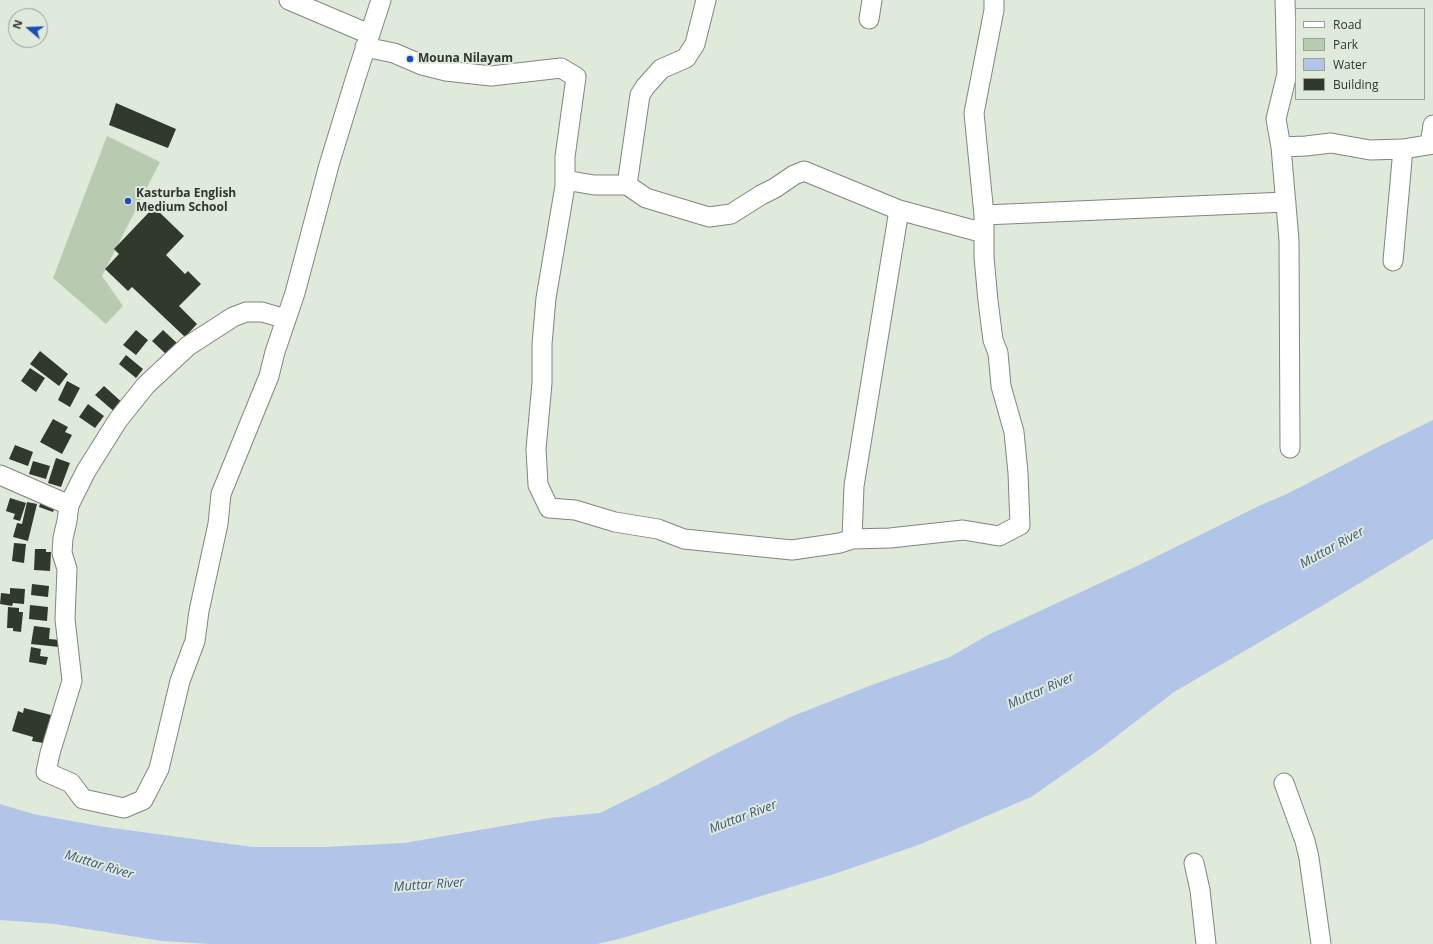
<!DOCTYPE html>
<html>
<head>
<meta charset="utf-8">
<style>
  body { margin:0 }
  #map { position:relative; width:1433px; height:944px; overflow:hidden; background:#dfeadb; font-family:"Open Sans",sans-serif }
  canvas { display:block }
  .legend { position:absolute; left:1295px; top:8px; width:130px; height:92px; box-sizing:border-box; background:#dfeadb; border:1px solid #99a296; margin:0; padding:5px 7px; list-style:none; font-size:12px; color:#31352f }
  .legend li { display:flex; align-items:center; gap:8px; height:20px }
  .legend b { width:20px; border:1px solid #99a296 }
  .north { position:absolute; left:8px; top:8px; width:40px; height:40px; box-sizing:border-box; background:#dfeadb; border:1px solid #99a296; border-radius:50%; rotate:289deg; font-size:11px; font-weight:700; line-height:16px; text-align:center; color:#31352f }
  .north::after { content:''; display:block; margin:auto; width:14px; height:18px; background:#1b4dba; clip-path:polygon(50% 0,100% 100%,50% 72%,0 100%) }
</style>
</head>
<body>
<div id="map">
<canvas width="1433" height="944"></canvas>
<ul class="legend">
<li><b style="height:5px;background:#fff"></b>Road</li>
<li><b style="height:11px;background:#b8cbb0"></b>Park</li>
<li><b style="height:11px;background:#b2c5e8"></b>Water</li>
<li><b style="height:11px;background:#31392d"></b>Building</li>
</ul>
<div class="north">N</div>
</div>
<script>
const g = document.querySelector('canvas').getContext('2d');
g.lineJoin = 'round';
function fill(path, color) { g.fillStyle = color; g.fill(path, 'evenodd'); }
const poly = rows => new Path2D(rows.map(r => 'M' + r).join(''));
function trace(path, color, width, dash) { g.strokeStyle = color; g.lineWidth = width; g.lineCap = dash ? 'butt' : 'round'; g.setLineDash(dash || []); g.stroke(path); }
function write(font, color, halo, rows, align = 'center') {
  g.font = font + ' "Open Sans",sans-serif'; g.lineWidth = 4; g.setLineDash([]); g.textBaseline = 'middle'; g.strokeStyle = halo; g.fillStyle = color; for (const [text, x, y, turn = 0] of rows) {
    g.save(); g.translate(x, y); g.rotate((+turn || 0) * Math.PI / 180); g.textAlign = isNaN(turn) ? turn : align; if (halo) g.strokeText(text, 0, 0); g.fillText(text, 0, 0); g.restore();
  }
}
fill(poly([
  [107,136,160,162,102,276,123,306,106,324,53,278]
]), '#b8cbb0');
fill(poly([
  [1433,420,1433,539,1320,607,1174,692,1100,749,1031,797,921,844,834,874,619,939,597,944,211,944,162,941,55,924,0,920,0,804,33,814,105,827,253,847,324,847,404,843,549,818,600,813,657,785,717,753,793,716,869,686,950,657,988,635,1137,566,1261,505,1287,494,1378,447]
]), '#b2c5e8');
fill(poly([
  [116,103,176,129,168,148,109,125],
  [154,207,184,236,166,255,185,274,188,271,201,284,179,306,197,324,185,337,132,287,128,291,105,269,119,254,114,249],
  [136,330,148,340,136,355,123,345],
  [163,330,178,344,167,355,152,341],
  [40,351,68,374,59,386,30,364],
  [126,355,143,369,136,378,119,364],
  [30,368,45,378,36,392,21,381],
  [67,381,80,388,70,407,58,400],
  [104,386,125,405,117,414,95,395],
  [88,404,104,416,95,428,79,417],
  [53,419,68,427,65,432,72,435,62,454,40,442],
  [15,445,33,452,28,466,9,459],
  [56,458,70,463,61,487,48,483],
  [33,461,50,466,46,479,29,474],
  [10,498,26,503,20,521,13,519,15,514,6,511],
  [42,498,56,502,53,512,39,507],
  [27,502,37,504,28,541,13,537,17,523,22,524],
  [14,543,26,544,24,563,12,561],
  [35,549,46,549,46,552,51,552,50,571,34,570],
  [32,584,49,586,48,597,31,595],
  [10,588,25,589,24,604,13,603,12,606,0,604,1,593,10,594],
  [30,605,48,607,47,621,29,619],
  [8,607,19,608,19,612,23,612,21,632,13,631,13,628,7,628],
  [34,626,50,628,49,639,60,640,59,647,31,644],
  [31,647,41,649,40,656,48,657,46,665,29,662],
  [24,708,51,715,43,743,32,741,33,737,12,731,18,711,23,713]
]), '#31392d');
const minor = poly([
  [289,0,369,34],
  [1285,0,1287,74,1276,119,1281,147,1306,146,1331,143,1370,150,1403,149,1433,144],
  [869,19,872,0],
  [365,47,394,53,422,65,446,71,491,76,561,68,576,77,565,157,565,186,546,298,542,344,542,383,536,449,538,485,549,508,575,510,615,522,658,529,684,539,792,550,840,543,852,539,890,538,963,530,999,536,1020,525,1018,473,1014,432,1001,386,998,353,993,340,988,301,984,257,984,215,974,113,994,10,994,0],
  [1430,144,1433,125],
  [1281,147,1289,240,1290,448],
  [565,180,594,185,627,185,646,198,709,217,731,214,761,195,775,188,794,175,804,171,899,210,984,233],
  [627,185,640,95,645,87,661,69,686,58,695,44,706,0],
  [984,215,1286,202],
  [1393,261,1403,149],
  [0,475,69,505,86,471,118,420,146,385,188,346,233,317,246,312,262,312,286,319],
  [69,505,67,521,63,538,62,553,67,569,65,619,72,681,50,753,46,772,71,783,83,799,124,808,143,800,159,769,180,681,195,641,199,611,218,524,221,494,269,376,275,352,295,293,329,165,355,80,381,0],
  [852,539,854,486,899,210],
  [1284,783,1305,841,1309,858,1321,944],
  [1194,863,1200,890,1206,944]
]);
trace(minor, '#7e887a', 21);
trace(minor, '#fff', 19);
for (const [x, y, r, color] of [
  [410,59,4,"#1b4dba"],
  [128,201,4,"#1b4dba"]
]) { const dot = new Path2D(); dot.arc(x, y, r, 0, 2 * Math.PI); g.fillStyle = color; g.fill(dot); trace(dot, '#dfeadb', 1.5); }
write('bold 12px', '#31352f', '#dfeadb', [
  ["Mouna Nilayam",418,59],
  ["Kasturba English",136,194],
  ["Medium School",136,208]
], 'left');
write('italic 13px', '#3d5685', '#dfeadb', [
  ["Muttar River",1332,548,-29],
  ["Muttar River",1041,691,-24],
  ["Muttar River",743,817,-21],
  ["Muttar River",99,865,17],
  ["Muttar River",429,885,-4]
]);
</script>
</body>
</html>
